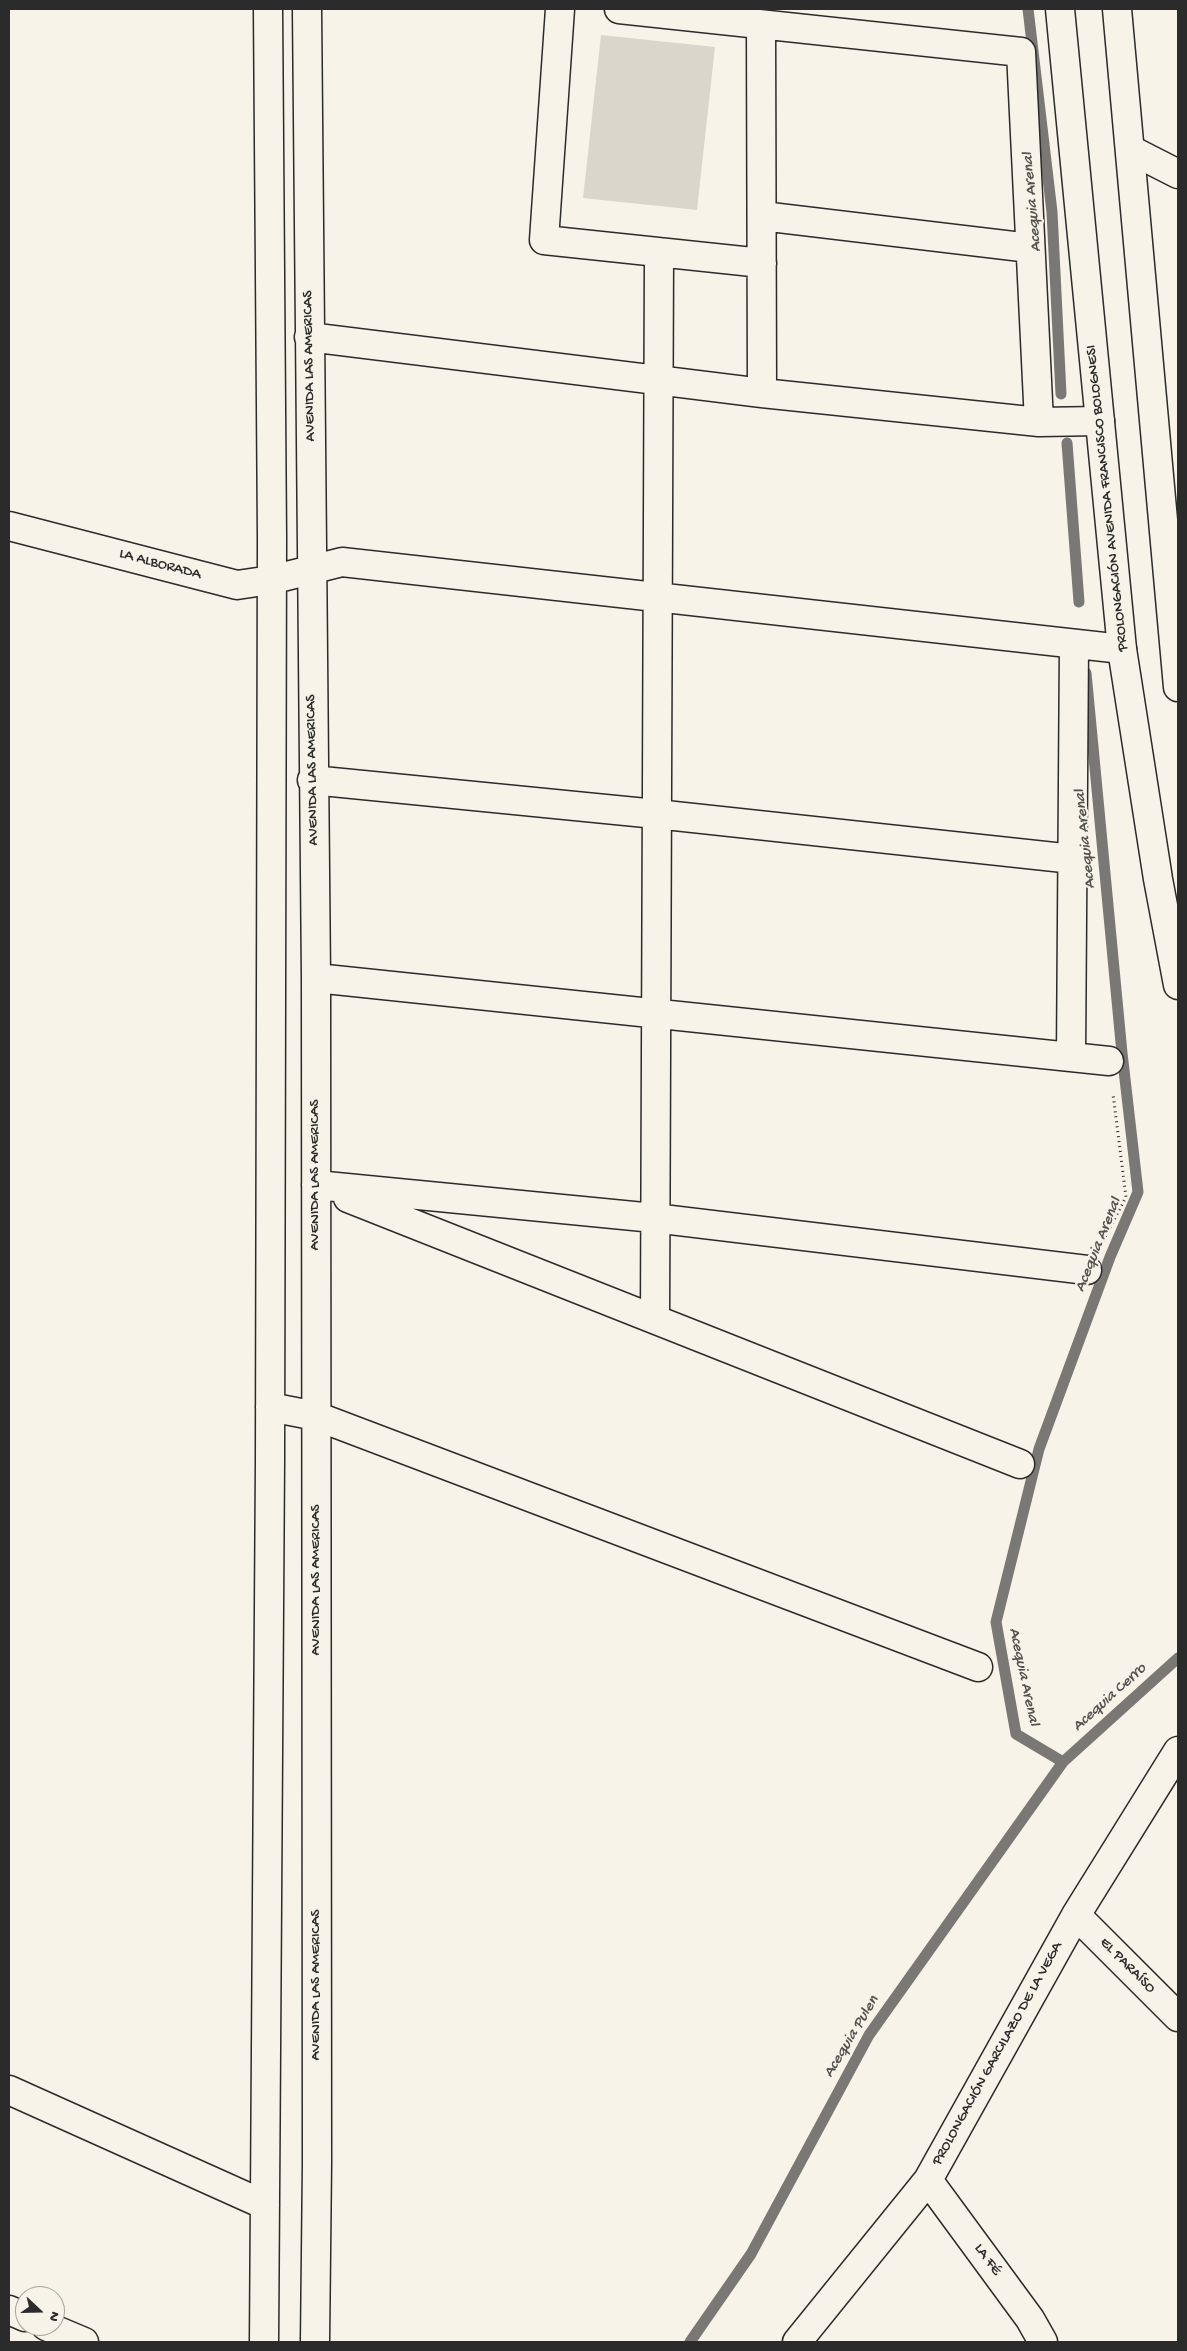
<!DOCTYPE html>
<html>
<head>
<meta charset="utf-8">
<style>
  body { margin:0 }
  #map { position:relative; width:1187px; height:2351px; overflow:hidden; background:#f7f3e8; font-family:"Gochi Hand",sans-serif }
  canvas { display:block }
  .frame { position:absolute; inset:0; border:10px solid #2b2b2b; pointer-events:none }
  .north { position:absolute; left:15px; top:2286px; width:50px; height:50px; box-sizing:border-box; background:#f7f3e8; border:1px solid #a5a39c; border-radius:50%; rotate:111deg; font-size:14px; font-weight:700; line-height:20px; text-align:center; color:#2b2b2b }
  .north::after { content:''; display:block; margin:auto; width:18px; height:22px; background:#2b2b2b; clip-path:polygon(50% 0,100% 100%,50% 72%,0 100%) }
</style>
</head>
<body>
<div id="map">
<canvas width="1187" height="2351"></canvas>
<div class="frame"></div>
<div class="north">N</div>
</div>
<script>
const g = document.querySelector('canvas').getContext('2d');
g.lineJoin = 'round';
function fill(path, color) { g.fillStyle = color; g.fill(path, 'evenodd'); }
const poly = rows => new Path2D(rows.map(r => 'M' + r).join(''));
function trace(path, color, width, dash) { g.strokeStyle = color; g.lineWidth = width; g.lineCap = dash ? 'butt' : 'round'; g.setLineDash(dash || []); g.stroke(path); }
function write(font, color, halo, rows, align = 'center') {
  g.font = font + ' "Gochi Hand",sans-serif'; g.lineWidth = 4.5; g.setLineDash([]); g.textBaseline = 'middle'; g.strokeStyle = halo; g.fillStyle = color; for (const [text, x, y, turn = 0] of rows) {
    g.save(); g.translate(x, y); g.rotate((+turn || 0) * Math.PI / 180); g.textAlign = isNaN(turn) ? turn : align; if (halo) g.strokeText(text, 0, 0); g.fillText(text, 0, 0); g.restore();
  }
}
fill(poly([
  [601,35,715,47,697,210,583,198]
]), '#dad6cc');
trace(poly([
  [1028,9,1052,212,1061,394],
  [1067,443,1079,602],
  [1063,1762,1016,1734,996,1622,1039,1449,1110,1257,1138,1192,1122,1053,1086,673],
  [690,2342,751,2254,869,2035,1063,1762,1178,1658]
]), '#7a7874', 11);
const minor = poly([
  [307,9,316,978,317,2163,315,2342],
  [560,9,544,240,762,263],
  [619,9,1021,52,1039,422],
  [761,25,762,393],
  [1131,150,1178,174],
  [762,216,1030,248],
  [309,337,762,393,1039,422,1100,421],
  [9,526,237,585,271,580,342,562,1122,649],
  [312,780,656,814,1073,859],
  [316,978,1109,1061],
  [1071,1057,1074,644],
  [316,1185,654,1218,1087,1270],
  [348,1198,1020,1464],
  [655,1319,659,252],
  [270,1407,316,1416,978,1667],
  [1076,1915,1178,2017],
  [9,2090,265,2205],
  [928,2180,1030,2319,1043,2342],
  [9,2310,25,2317],
  [46,2326,84,2342],
  [264,2342,270,1460,272,538,268,9],
  [797,2342,928,2180,1076,1915,1178,1751]
]);
const major = poly([
  [1060,9,1122,649,1158,879,1178,985],
  [1117,9,1178,687]
]);
trace(minor, '#2b2b2b', 31);
trace(major, '#2b2b2b', 31);
trace(poly([
  [1103,1241,1126,1197,1113,1094]
]), '#2b2b2b', 3, [1, 4]);
trace(minor, '#f7f3e8', 28);
trace(major, '#f7f3e8', 28);
write('15px', '#2b2b2b', '#f7f3e8', [
  ["AVENIDA LAS AMERICAS",310,366,-91],
  ["PROLONGACIÓN AVENIDA FRANCISCO BOLOGNESI",1108,498,-96],
  ["LA ALBORADA",160,565,15],
  ["AVENIDA LAS AMERICAS",313,770,-91],
  ["AVENIDA LAS AMERICAS",316,1175,-90],
  ["AVENIDA LAS AMERICAS",317,1580,-90],
  ["EL PARAÍSO",1127,1966,45],
  ["AVENIDA LAS AMERICAS",317,1985,-90],
  ["PROLONGACIÓN GARCILAZO DE LA VEGA",998,2054,-61],
  ["LA FÉ",987,2260,54]
]);
write('italic 16px', '#53524f', '#f7f3e8', [
  ["Acequia Arenal",1033,202,-95],
  ["Acequia Arenal",1086,839,-96],
  ["Acequia Arenal",1099,1245,-68],
  ["Acequia Arenal",1023,1677,78],
  ["Acequia Cerro",1110,1698,-42],
  ["Acequia Pulen",852,2037,-59]
]);
</script>
</body>
</html>
